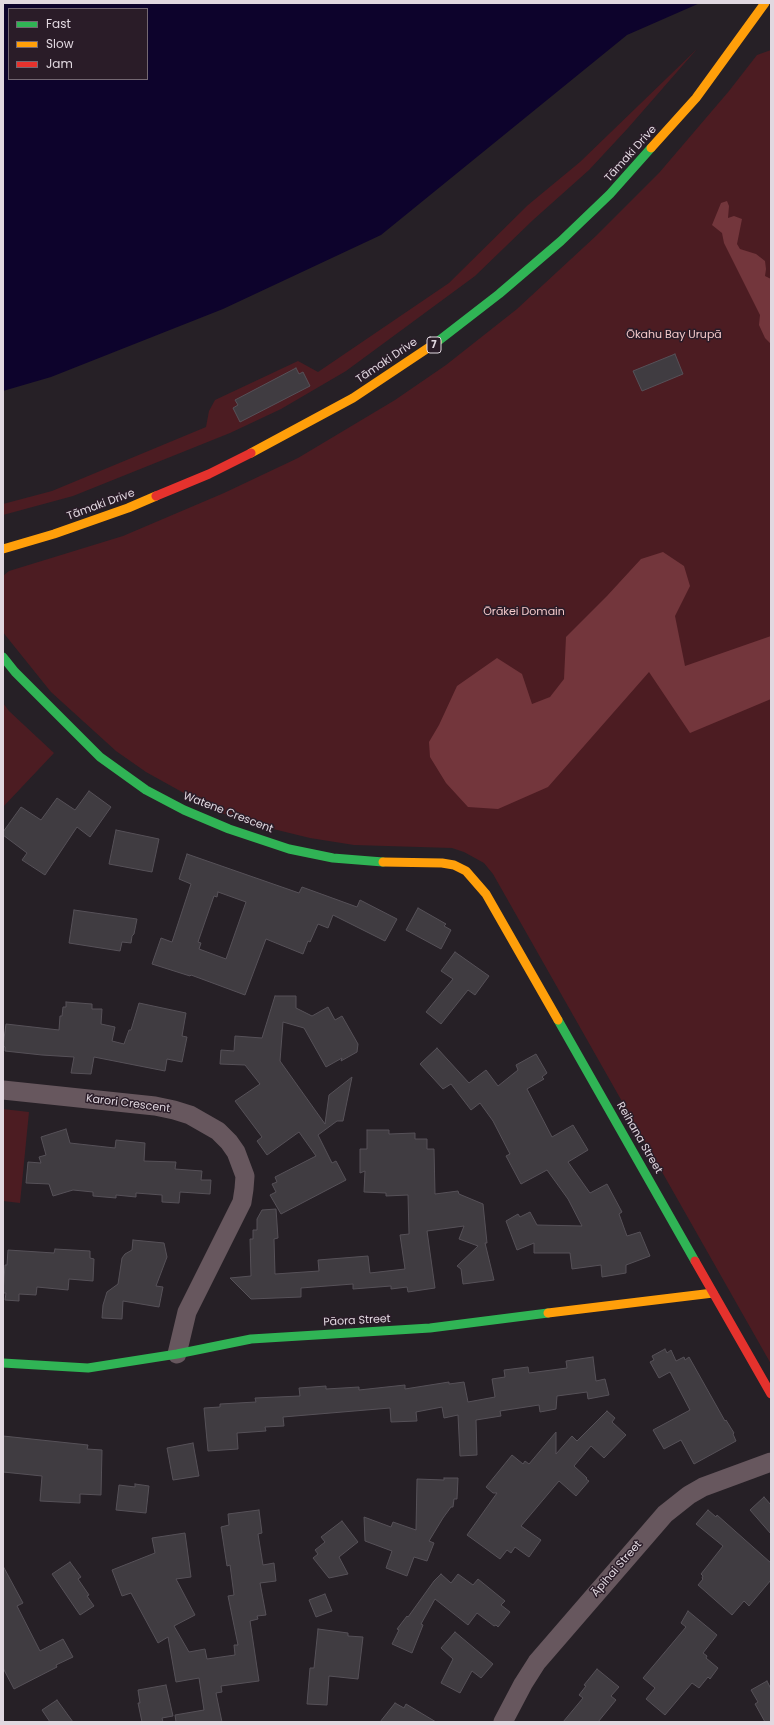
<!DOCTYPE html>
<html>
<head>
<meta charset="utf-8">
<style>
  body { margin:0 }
  #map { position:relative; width:774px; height:1725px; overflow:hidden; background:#262026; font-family:Poppins,sans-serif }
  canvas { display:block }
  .frame { position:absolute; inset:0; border:4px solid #e1d8e0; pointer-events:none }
  .legend { position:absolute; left:8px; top:8px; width:140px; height:72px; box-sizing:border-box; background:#2a1c28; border:1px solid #736772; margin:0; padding:5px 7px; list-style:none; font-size:12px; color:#e1d8e0 }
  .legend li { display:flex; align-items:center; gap:8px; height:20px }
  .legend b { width:20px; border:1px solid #736772 }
</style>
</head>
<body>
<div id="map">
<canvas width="774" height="1725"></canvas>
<div class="frame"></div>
<ul class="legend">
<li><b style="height:5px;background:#30b455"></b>Fast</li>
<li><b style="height:5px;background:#ff9f0a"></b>Slow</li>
<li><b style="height:5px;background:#e5322d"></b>Jam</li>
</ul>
</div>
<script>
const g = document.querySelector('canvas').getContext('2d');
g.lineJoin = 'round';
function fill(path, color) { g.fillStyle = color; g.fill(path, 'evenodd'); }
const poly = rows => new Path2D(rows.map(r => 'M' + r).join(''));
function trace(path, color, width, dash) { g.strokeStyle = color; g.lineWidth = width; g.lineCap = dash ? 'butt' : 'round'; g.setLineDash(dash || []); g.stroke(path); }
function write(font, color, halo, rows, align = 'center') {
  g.font = font + ' Poppins,sans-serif'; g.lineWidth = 3; g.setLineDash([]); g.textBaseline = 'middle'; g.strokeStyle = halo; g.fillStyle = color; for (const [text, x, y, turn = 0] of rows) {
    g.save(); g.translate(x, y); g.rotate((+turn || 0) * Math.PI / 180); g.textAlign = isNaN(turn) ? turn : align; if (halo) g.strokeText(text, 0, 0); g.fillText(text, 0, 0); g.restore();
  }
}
fill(poly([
  [697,49,628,128,589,170,533,220,475,276,346,371,281,409,230,433,73,496,3,515,3,504,52,491,206,427,209,411,215,400,298,361,318,372,449,283,528,205,580,162],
  [771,50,771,1364,493,874,484,863,464,852,452,848,354,845,310,838,269,828,218,812,146,772,116,751,51,692,6,636,3,632,3,576,9,571,123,536,224,493,298,458,395,400,446,365,517,309,597,235,659,173,729,91,757,55],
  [3,703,9,711,54,753,3,807],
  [3,1109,29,1112,20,1203,3,1201]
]), '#4c1c22');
fill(poly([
  [727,201,729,206,728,218,734,216,742,219,737,244,740,249,756,254,765,261,766,269,765,276,771,279,771,344,765,338,759,325,760,315,724,243,722,233,712,225,721,203],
  [663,552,684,566,690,586,675,616,685,666,771,636,771,699,690,733,649,672,548,787,498,809,468,807,446,783,430,757,429,742,439,725,457,686,497,658,522,674,532,704,550,697,564,679,566,637,607,596,641,559]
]), '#73363c');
fill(poly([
  [3,3,700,3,627,35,381,235,223,309,51,377,3,391],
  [9,9,147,9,147,79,9,79]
]), '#0d032c');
const building = poly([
  [675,354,683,374,642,391,633,371,675,354],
  [296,368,299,374,303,372,310,386,240,422,233,408,238,405,235,400,296,368],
  [89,791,111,807,90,837,77,827,45,875,22,860,27,853,3,835,3,832,21,807,41,820,57,798,75,810,89,791],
  [116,830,159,839,152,872,109,864,116,830],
  [187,854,299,893,302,887,357,907,360,900,397,919,385,941,333,915,328,928,318,924,310,942,308,941,303,954,266,939,245,995,191,975,190,976,152,964,161,938,172,942,191,884,179,879,187,854],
  [218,892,246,902,226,959,199,949,201,943,198,942,214,896,217,897,218,892],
  [418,908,446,924,444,926,451,930,441,949,406,930,418,908],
  [74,910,137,919,134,934,132,936,131,943,122,942,120,951,69,943,74,910],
  [455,952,489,976,475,995,468,990,441,1024,426,1012,453,979,441,971,455,952],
  [275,996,296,996,296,1008,312,1016,328,1007,335,1020,342,1016,358,1044,357,1052,341,1061,342,1058,326,1067,304,1028,283,1022,280,1061,325,1124,329,1095,352,1077,343,1121,337,1121,318,1135,332,1163,336,1161,346,1180,281,1214,270,1195,276,1192,272,1184,277,1182,275,1177,316,1156,299,1132,267,1155,257,1141,262,1137,235,1101,260,1084,245,1065,220,1064,221,1050,234,1051,235,1036,262,1038,275,996],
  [66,1002,92,1004,92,1009,102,1009,101,1024,115,1027,112,1041,124,1044,129,1030,131,1030,139,1003,186,1013,182,1036,187,1037,182,1062,167,1059,165,1071,94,1057,91,1074,71,1073,74,1057,42,1055,5,1051,5,1047,3,1046,6,1024,59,1030,60,1016,62,1016,63,1007,66,1007,66,1002],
  [437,1048,469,1083,486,1070,498,1086,518,1070,516,1065,536,1054,547,1073,542,1077,544,1079,527,1089,552,1137,573,1125,588,1150,568,1162,590,1193,607,1184,622,1212,619,1214,627,1236,640,1232,650,1256,626,1265,626,1273,602,1277,601,1265,572,1269,570,1253,534,1253,534,1243,517,1250,506,1221,518,1214,520,1217,530,1212,537,1225,582,1226,568,1199,547,1170,521,1184,506,1156,510,1154,493,1121,480,1103,471,1110,451,1084,443,1089,420,1064,437,1048],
  [66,1129,70,1143,115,1148,116,1140,145,1143,144,1161,176,1162,175,1169,202,1171,201,1180,211,1180,210,1194,180,1192,179,1203,162,1202,162,1195,136,1193,136,1197,116,1195,116,1198,93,1196,93,1192,73,1190,53,1196,49,1184,26,1183,28,1162,41,1163,39,1157,46,1155,41,1137,66,1129],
  [367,1130,389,1130,389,1134,415,1133,415,1139,427,1139,427,1149,434,1149,435,1194,458,1191,459,1194,483,1204,487,1243,485,1243,494,1280,463,1284,461,1269,457,1266,478,1246,459,1239,464,1226,427,1231,435,1288,408,1292,407,1287,391,1289,391,1286,353,1289,353,1284,301,1288,301,1297,251,1299,230,1278,251,1276,250,1239,253,1239,253,1230,257,1230,257,1219,262,1210,276,1209,278,1238,274,1239,275,1274,319,1271,318,1260,368,1256,370,1273,405,1269,400,1235,409,1234,408,1195,386,1196,386,1193,364,1192,365,1171,360,1173,360,1149,367,1149,367,1130],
  [133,1240,164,1243,167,1257,156,1286,163,1287,159,1307,123,1301,122,1319,102,1318,103,1305,107,1292,118,1284,122,1258,125,1254,132,1250,133,1240],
  [55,1249,90,1251,90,1258,94,1259,93,1281,69,1279,68,1290,37,1287,36,1295,19,1294,19,1301,5,1300,6,1293,3,1293,5,1265,7,1265,8,1250,54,1253,55,1249],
  [665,1349,667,1353,671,1350,676,1361,684,1357,685,1360,689,1357,725,1421,726,1420,734,1433,733,1434,736,1441,694,1464,681,1440,664,1449,653,1430,690,1410,670,1372,659,1378,650,1362,654,1360,652,1356,665,1349],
  [593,1357,596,1381,605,1379,609,1395,588,1399,587,1392,557,1396,556,1409,540,1412,539,1405,500,1411,501,1416,476,1420,477,1455,460,1456,458,1415,444,1418,442,1407,416,1412,417,1421,391,1422,390,1408,283,1417,284,1426,265,1427,266,1431,237,1433,238,1449,208,1451,204,1408,220,1407,220,1404,256,1402,255,1398,300,1396,299,1388,326,1386,326,1389,359,1387,359,1390,405,1385,405,1389,449,1382,449,1384,464,1382,468,1402,495,1397,492,1379,505,1377,504,1370,528,1367,529,1373,567,1368,566,1361,593,1357],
  [607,1411,615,1418,612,1422,626,1435,604,1458,591,1446,574,1466,587,1478,586,1479,589,1481,576,1496,559,1481,521,1526,541,1540,529,1557,515,1547,511,1553,507,1550,500,1559,467,1535,497,1493,493,1493,486,1487,512,1455,523,1464,525,1461,529,1464,556,1432,556,1454,572,1436,577,1441,607,1411],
  [3,1436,88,1445,87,1449,102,1450,101,1495,80,1494,80,1503,40,1501,42,1476,3,1472,3,1436],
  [193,1443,199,1476,173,1480,167,1448,193,1443],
  [444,1478,458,1478,457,1499,454,1499,453,1507,451,1507,443,1518,429,1541,434,1543,427,1561,414,1557,407,1576,386,1568,392,1551,365,1541,364,1517,391,1527,393,1522,416,1530,417,1479,444,1480,444,1478],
  [135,1484,149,1486,146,1513,116,1510,119,1485,135,1487,135,1484],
  [764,1497,771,1505,771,1534,750,1510,764,1497],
  [259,1510,262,1533,258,1534,263,1565,274,1563,276,1581,260,1583,266,1615,257,1616,258,1619,250,1621,259,1681,221,1686,222,1692,216,1693,222,1722,176,1722,175,1715,204,1710,199,1678,176,1682,168,1637,158,1643,131,1593,122,1596,112,1570,155,1553,152,1538,185,1533,191,1577,176,1579,195,1615,174,1626,189,1652,205,1649,207,1659,235,1655,234,1645,238,1645,228,1596,234,1595,230,1565,227,1566,221,1527,229,1525,228,1514,259,1510],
  [708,1510,716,1517,717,1515,771,1563,771,1580,749,1606,744,1601,732,1615,698,1585,703,1579,702,1578,703,1576,701,1574,723,1546,696,1524,708,1510],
  [342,1521,358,1542,339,1557,348,1574,329,1578,313,1558,318,1554,315,1550,325,1542,321,1537,342,1521],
  [70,1562,81,1577,78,1579,89,1595,87,1596,94,1606,80,1615,52,1574,70,1562],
  [3,1566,23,1603,17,1606,40,1651,63,1639,73,1657,56,1665,57,1667,14,1689,3,1668,3,1566],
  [441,1574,451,1583,458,1574,473,1585,478,1579,505,1601,501,1605,510,1612,498,1627,496,1625,494,1626,477,1613,468,1625,435,1599,421,1624,423,1625,412,1653,392,1644,399,1630,397,1629,407,1616,408,1617,434,1581,441,1574],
  [325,1594,332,1611,316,1617,309,1600,325,1594],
  [688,1611,717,1635,703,1653,707,1656,706,1658,718,1668,710,1679,708,1677,699,1688,692,1683,665,1715,646,1699,655,1688,643,1678,686,1627,681,1623,688,1611],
  [318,1629,348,1633,348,1636,363,1637,358,1679,329,1676,327,1705,307,1704,310,1668,314,1668,318,1629],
  [455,1632,493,1664,481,1678,472,1671,460,1693,441,1683,453,1659,441,1648,455,1632],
  [597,1669,619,1687,611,1696,616,1700,598,1722,563,1722,583,1698,579,1695,586,1686,584,1685,597,1669],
  [767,1681,771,1689,771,1722,765,1722,755,1704,758,1702,751,1690,767,1681],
  [166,1685,173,1716,162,1718,163,1722,142,1722,138,1703,140,1703,138,1690,166,1685],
  [57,1700,73,1722,50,1722,42,1710,57,1700],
  [395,1703,404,1708,406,1704,436,1722,380,1722,395,1703]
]);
fill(building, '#403c41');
trace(building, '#565158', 1);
trace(poly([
  [3,1090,155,1106,174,1110,190,1115,218,1131,229,1142,236,1152,245,1176,244,1189,242,1202,187,1312,177,1354],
  [503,1722,523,1684,537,1662,665,1514,689,1495,703,1487,771,1462]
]), '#67575e', 19);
trace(poly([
  [437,342,499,294,561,241,610,194,651,148],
  [3,657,15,672,100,757,146,790,184,810,229,829,289,849,333,858,383,862],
  [558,1020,695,1261],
  [3,1363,88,1368,177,1354,251,1339,430,1328,548,1313]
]), '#30b455', 9);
trace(poly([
  [651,148,696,98,765,3],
  [251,453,353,398,437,342],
  [3,549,54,534,128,508,156,496],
  [383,862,442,863,454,865,466,871,486,894,558,1020],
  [548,1313,713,1293]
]), '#ff9f0a', 9);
trace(poly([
  [156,496,209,474,251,453],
  [695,1261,771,1394]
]), '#e5322d', 9);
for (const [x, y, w] of [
  [434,345,14]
]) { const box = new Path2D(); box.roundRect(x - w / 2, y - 8, w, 16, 3); g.fillStyle = '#2a1c28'; g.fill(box); trace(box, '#e1d8e0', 1); }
write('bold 10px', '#e1d8e0', null, [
  ["7",434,345]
]);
write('11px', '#e1d8e0', '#2a1c28', [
  ["Tāmaki Drive",631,154,-48],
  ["Tāmaki Drive",387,361,-34],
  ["Tāmaki Drive",101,505,-20],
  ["Watene Crescent",228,813,21],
  ["Karori Crescent",128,1104,7],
  ["Reihana Street",639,1138,60],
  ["Pāora Street",357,1321,-3],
  ["Āpihai Street",617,1569,-49]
]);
write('11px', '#f4c8c9', '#2a1c28', [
  ["Ōkahu Bay Urupā",674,335],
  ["Ōrākei Domain",524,612]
]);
</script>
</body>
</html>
